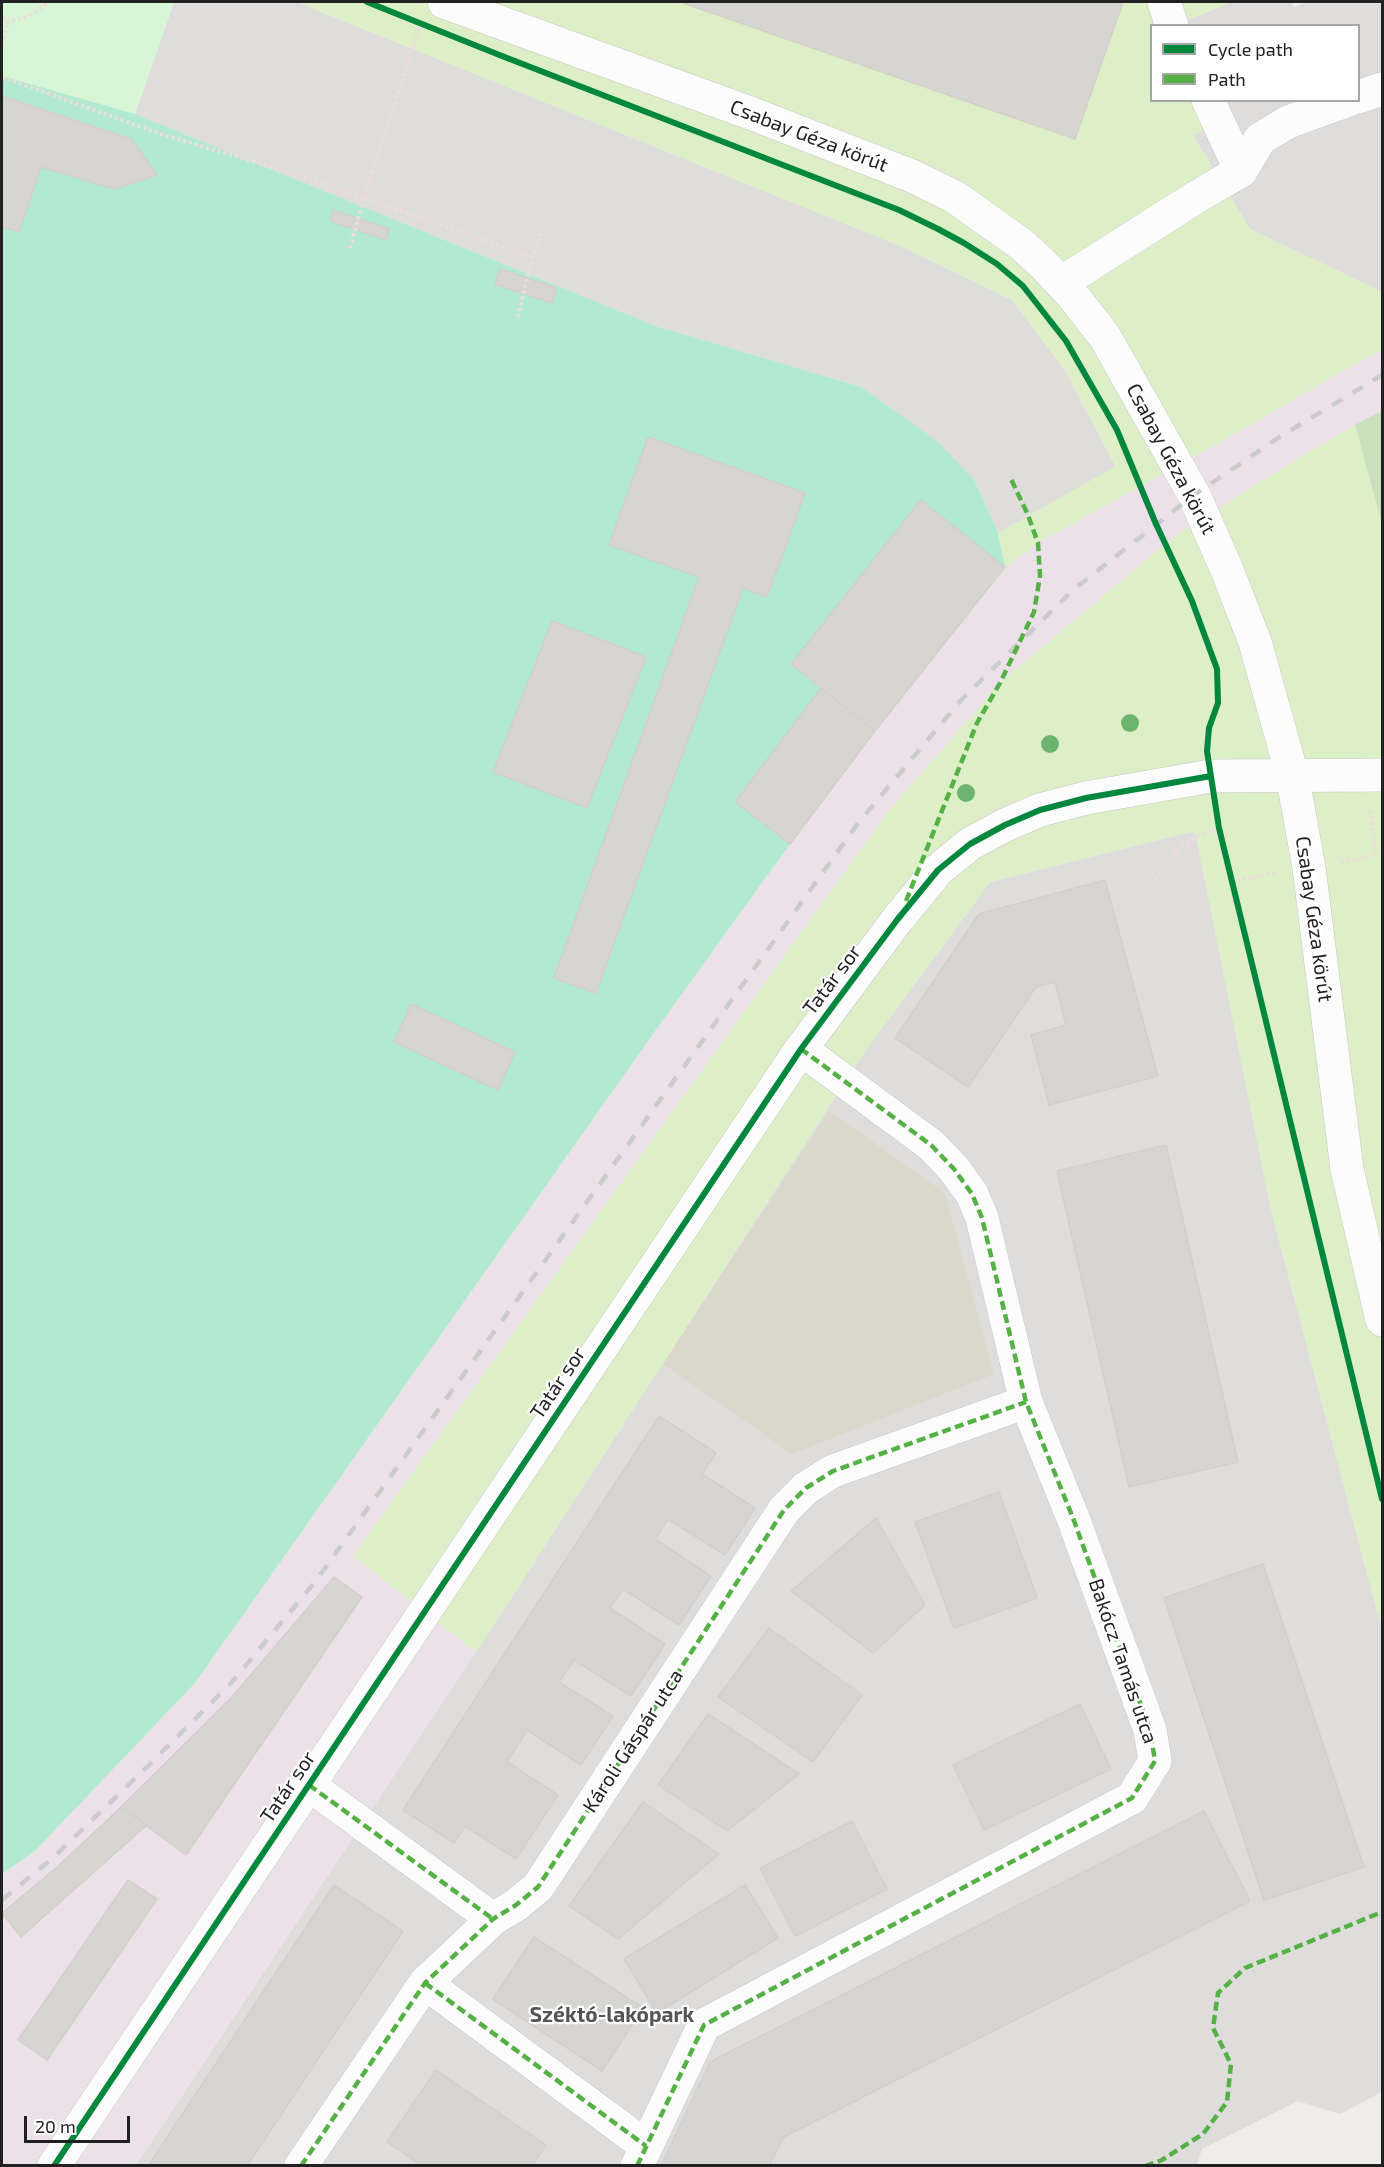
<!DOCTYPE html>
<html>
<head>
<meta charset="utf-8">
<style>
  body { margin:0 }
  #map { position:relative; width:1384px; height:2167px; overflow:hidden; background:#efedea; font-family:"Exo 2",sans-serif }
  canvas { display:block }
  .frame { position:absolute; inset:0; border:3px solid #212121; pointer-events:none }
  .legend { position:absolute; left:1150px; top:24px; width:210px; height:78px; box-sizing:border-box; background:#fff; border:2px solid #a6a6a6; margin:0; padding:8px 10px; list-style:none; font-size:18px; color:#212121 }
  .legend li { display:flex; align-items:center; gap:12px; height:30px }
  .legend b { width:30px; border:2px solid #a6a6a6 }
  .scale { position:absolute; left:24px; top:2116px; width:106px; height:27px; box-sizing:border-box; border:3px solid #212121; border-top:0; padding-left:8px; font-size:18px; line-height:21px; white-space:nowrap; color:#212121; -webkit-text-stroke:4px #fff; paint-order:stroke }
</style>
</head>
<body>
<div id="map">
<canvas width="1384" height="2167"></canvas>
<div class="frame"></div>
<ul class="legend">
<li><b style="height:8px;background:#00873e"></b>Cycle path</li>
<li><b style="height:8px;background:#55b145"></b>Path</li>
</ul>
<div class="scale">20 m</div>
</div>
<script>
const g = document.querySelector('canvas').getContext('2d');
g.lineJoin = 'round';
function fill(path, color) { g.fillStyle = color; g.fill(path, 'evenodd'); }
const poly = rows => new Path2D(rows.map(r => 'M' + r).join(''));
function trace(path, color, width, dash) { g.strokeStyle = color; g.lineWidth = width; g.lineCap = dash ? 'butt' : 'round'; g.setLineDash(dash || []); g.stroke(path); }
function write(font, color, halo, rows, align = 'center') {
  g.font = font + ' "Exo 2",sans-serif'; g.lineWidth = 4.5; g.setLineDash([]); g.textBaseline = 'middle'; g.strokeStyle = halo; g.fillStyle = color; for (const [text, x, y, turn = 0] of rows) {
    g.save(); g.translate(x, y); g.rotate((+turn || 0) * Math.PI / 180); g.textAlign = isNaN(turn) ? turn : align; if (halo) g.strokeText(text, 0, 0); g.fillText(text, 0, 0); g.restore();
  }
}
fill(poly([
  [174,2,297,2,905,248,1012,300,1065,370,1116,467,998,533,975,481,861,387,656,326,135,114],
  [1232,2,1291,2,1294,7,1307,2,1382,2,1382,292,1250,229,1193,136,1230,117,1222,101,1358,100,1358,26,1187,26,1185,21],
  [1195,831,1271,1210,1382,1630,1382,2092,1340,2114,1298,2101,1202,2149,1197,2165,135,2166,476,1652,863,1054,990,882]
]), '#dedddb');
fill(poly([
  [1382,350,1382,411,1281,469,1171,539,1000,683,887,813,353,1556,476,1652,135,2165,2,2166,2,1874,35,1851,195,1683,653,1034,790,844,875,731,1005,567,1038,543,1256,422,1351,366]
]), '#ede1e9');
fill(poly([
  [829,1111,945,1193,994,1374,792,1454,663,1364]
]), '#dad8cb');
fill(poly([
  [297,2,680,2,1074,139,1123,2,1232,2,1185,21,1187,25,1152,26,1152,100,1222,101,1230,117,1193,136,1250,229,1382,292,1382,350,1351,366,1256,422,1038,543,1005,567,998,533,1116,466,1065,370,1012,300,905,248],
  [1355,425,1382,524,1382,1630,1271,1210,1195,831,990,882,863,1054,476,1652,353,1556,887,813,1000,683,1171,539,1281,469]
]), '#ddefc6');
fill(poly([
  [1382,411,1382,524,1355,425]
]), '#cae0bd');
fill(poly([
  [2,2,174,2,135,114,2,76]
]), '#d6f6d6');
fill(poly([
  [2,76,135,114,656,326,861,387,937,441,975,481,998,533,1005,567,875,731,790,844,653,1034,195,1683,35,1851,2,1874]
]), '#b1ead0');
const building = poly([
  [680,2,1123,2,1075,139,680,2],
  [2,96,131,139,157,175,115,189,41,167,19,232,2,226,2,96],
  [333,210,389,229,386,240,330,221,333,210],
  [500,269,557,288,552,303,495,284,500,269],
  [648,437,805,493,767,597,743,588,596,993,554,978,699,577,609,545,648,437],
  [921,500,1005,567,875,731,791,664,921,500],
  [552,621,646,657,587,808,493,772,552,621],
  [821,688,875,731,790,844,735,802,821,688],
  [1105,880,1158,1076,1049,1105,1031,1035,1066,1025,1055,982,1036,987,968,1087,895,1038,979,914,1105,880],
  [411,1004,515,1052,498,1090,394,1042,411,1004],
  [1166,1145,1238,1462,1129,1487,1057,1171,1166,1145],
  [659,1416,716,1453,702,1474,755,1508,725,1555,668,1519,655,1539,711,1576,679,1625,623,1589,610,1608,665,1644,631,1696,574,1660,559,1682,613,1716,581,1765,527,1730,507,1762,558,1795,516,1859,465,1826,454,1843,403,1810,659,1416],
  [999,1492,1037,1598,954,1628,915,1522,999,1492],
  [876,1518,925,1605,873,1653,791,1591,876,1518],
  [1263,1564,1364,1867,1264,1900,1164,1598,1263,1564],
  [334,1577,362,1597,186,1855,121,1807,232,1697,334,1577],
  [769,1628,862,1695,813,1762,718,1697,769,1628],
  [1080,1704,1111,1769,984,1830,953,1765,1080,1704],
  [708,1714,799,1774,727,1831,658,1785,708,1714],
  [643,1802,719,1854,618,1939,569,1906,643,1802],
  [121,1807,147,1825,21,1937,2,1913,56,1868,121,1807],
  [1204,1811,1250,1901,784,2137,769,2166,661,2166,710,2062,1204,1811],
  [852,1821,887,1889,795,1936,760,1868,852,1821],
  [128,1880,157,1899,47,2060,18,2040,128,1880],
  [334,1885,403,1931,247,2166,148,2166,334,1885],
  [745,1885,778,1938,657,2013,624,1959,745,1885],
  [534,1937,643,2008,602,2071,493,1999,534,1937],
  [436,2070,546,2145,532,2166,422,2166,387,2142,436,2070]
]);
fill(building, '#d7d5d2');
trace(building, '#d3cfcb', 1.5);
const minor = poly([
  [444,2,753,114,912,176,955,197,1021,244,1043,264,1073,296,1105,337,1194,495,1227,570,1255,642,1292,774,1309,868,1347,1169,1382,1320],
  [1164,2,1172,26],
  [1358,97,1382,89],
  [1208,100,1241,171],
  [1061,283,1198,196,1241,171,1260,139,1288,122,1349,100],
  [309,1785,493,1919],
  [425,1983,646,2146],
  [54,2166,801,1049,897,920,938,870,970,844,1005,825,1040,810,1086,798,1211,776,1382,775],
  [301,2166,425,1983,493,1919,516,1905,538,1887,784,1510,806,1488,833,1471,1026,1402],
  [637,2166,704,2025,1132,1798,1155,1761,1150,1730,1073,1518,1026,1402,982,1218,972,1194,954,1169,931,1145,801,1049]
]);
trace(minor, '#c8c7c6', 34);
trace(poly([
  [2,17,8,22,29,16,49,2],
  [2,45,8,22],
  [2,77,161,134,295,174,532,257],
  [350,248,364,198,420,24],
  [518,317,532,257,542,229],
  [1341,862,1376,855,1370,808],
  [1155,879,1181,847,1197,837,1219,828],
  [1231,881,1275,873]
]), '#ecdcda', 4, [3, 3]);
trace(minor, '#fdfcfc', 33);
trace(poly([
  [2,1900,54,1857,149,1765,232,1682,315,1582,859,822,962,699,1073,590,1194,495,1278,438,1382,375]
]), '#cbcbcb', 4.5, [12, 12]);
trace(poly([
  [906,901,977,723,1000,683,1034,612,1040,576,1038,543,1028,515,1011,479],
  [309,1785,493,1919],
  [425,1983,646,2146],
  [301,2166,425,1983,493,1919,516,1905,538,1887,784,1510,806,1488,833,1471,1026,1402],
  [637,2166,704,2025,1132,1798,1155,1761,1150,1730,1073,1518,1026,1402,982,1218,972,1194,954,1169,931,1145,801,1049],
  [1145,2166,1162,2160,1203,2134,1227,2102,1231,2064,1213,2028,1218,1993,1245,1968,1382,1912]
]), '#55b145', 4.5, [9, 4.5]);
trace(poly([
  [367,2,502,56,899,210,938,229,964,243,997,264,1023,286,1066,341,1117,430,1156,524,1192,601,1217,669,1218,703,1209,728,1207,751,1219,828,1382,1499],
  [54,2166,801,1049,897,920,938,870,970,844,1005,825,1040,810,1086,798,1211,776]
]), '#00873e', 6);
g.fillStyle = '#6db46e';
for (const [x, y] of [
  [1130,723],
  [1050,744],
  [966,793]
]) { g.beginPath(); g.arc(x, y, 9, 0, 2 * Math.PI); g.fill(); }
write('20px', '#212121', '#fff', [
  ["Csabay Géza körút",809,136,21],
  ["Csabay Géza körút",1171,459,62],
  ["Csabay Géza körút",1314,919,82],
  ["Tatár sor",832,980,-53],
  ["Tatár sor",558,1383,-56],
  ["Bakócz Tamás utca",1123,1661,71],
  ["Károli Gáspár utca",633,1741,-57],
  ["Tatár sor",288,1787,-56]
]);
write('bold 21px', '#545454', '#fff', [
  ["Széktó-lakópark",612,2015]
]);
</script>
</body>
</html>
